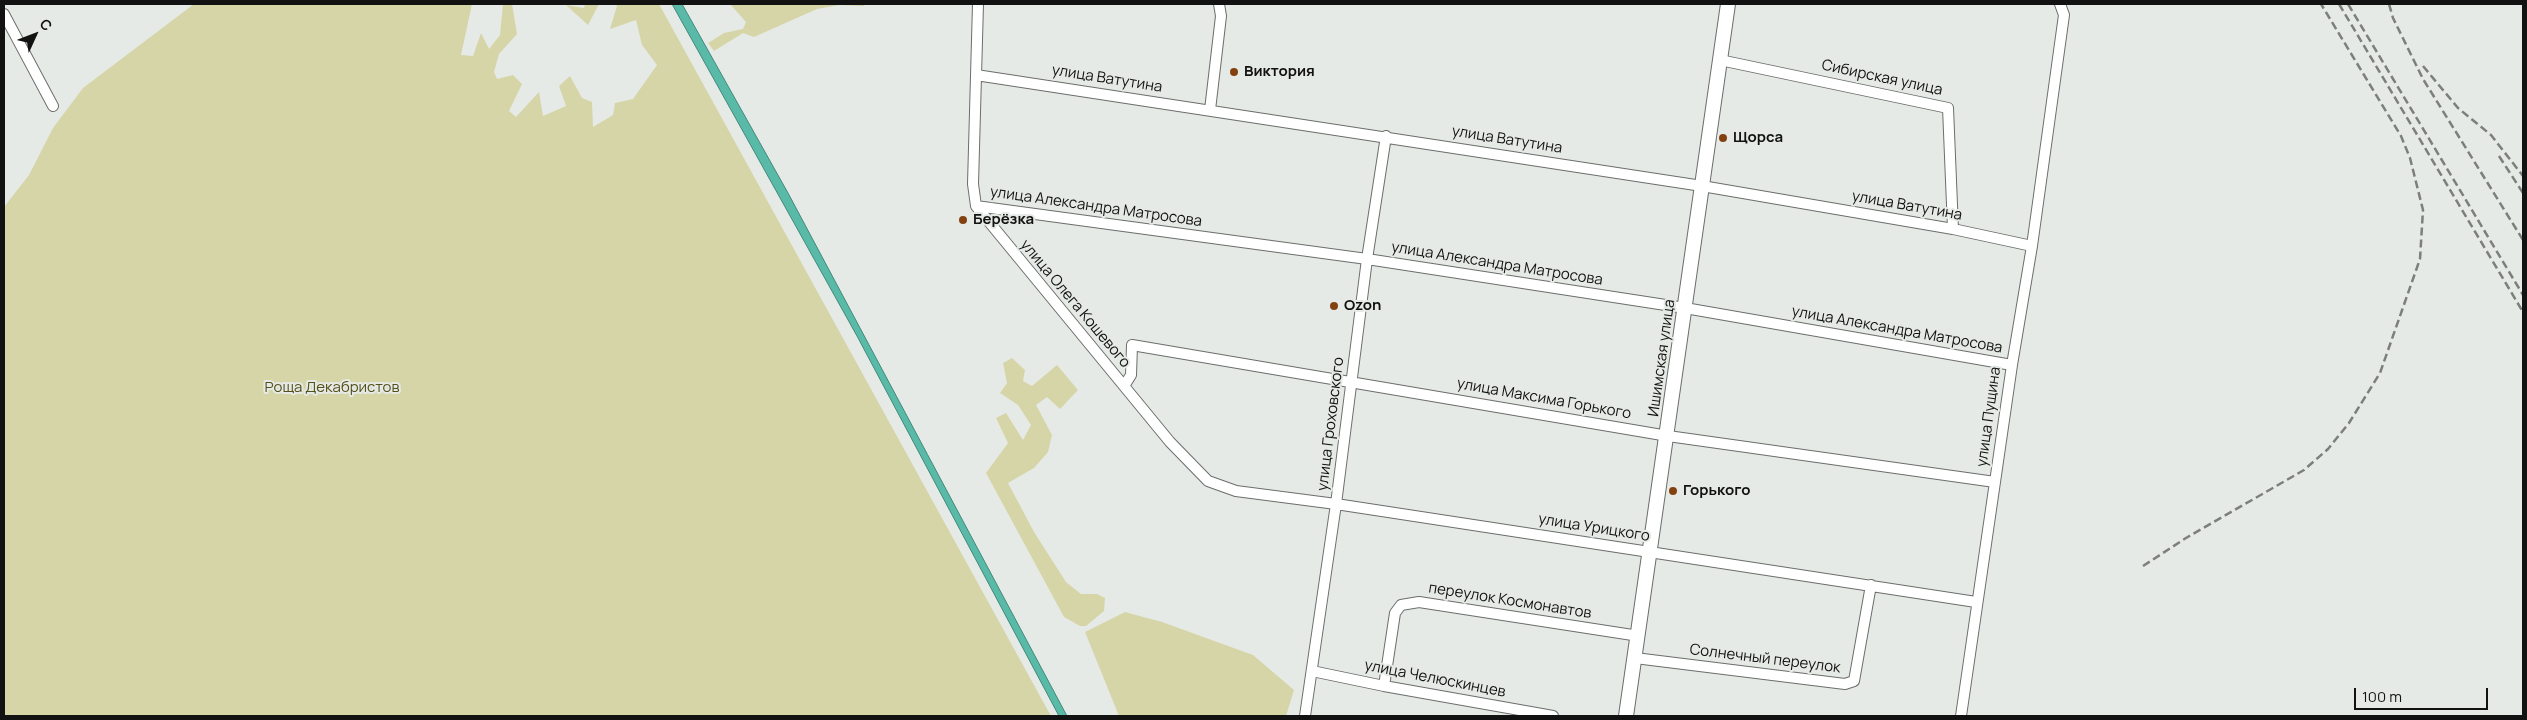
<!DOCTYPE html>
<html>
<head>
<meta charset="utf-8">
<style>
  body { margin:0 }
  #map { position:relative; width:2527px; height:720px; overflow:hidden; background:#e6eae6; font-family:Manrope,sans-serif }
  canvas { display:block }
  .frame { position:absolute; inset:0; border:5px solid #111211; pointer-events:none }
  .north { position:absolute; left:10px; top:10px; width:50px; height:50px; -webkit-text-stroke:4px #e6eae6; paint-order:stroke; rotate:47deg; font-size:14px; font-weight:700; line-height:20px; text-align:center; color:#111211 }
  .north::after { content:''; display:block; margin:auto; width:18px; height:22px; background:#111211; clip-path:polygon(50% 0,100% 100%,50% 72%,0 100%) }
  .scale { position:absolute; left:2354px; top:688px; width:134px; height:22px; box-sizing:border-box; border:2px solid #111211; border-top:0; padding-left:6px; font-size:15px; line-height:18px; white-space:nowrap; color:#111211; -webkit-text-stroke:4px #e6eae6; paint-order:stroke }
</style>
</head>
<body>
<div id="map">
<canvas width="2527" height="720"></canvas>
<div class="frame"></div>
<div class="north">С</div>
<div class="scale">100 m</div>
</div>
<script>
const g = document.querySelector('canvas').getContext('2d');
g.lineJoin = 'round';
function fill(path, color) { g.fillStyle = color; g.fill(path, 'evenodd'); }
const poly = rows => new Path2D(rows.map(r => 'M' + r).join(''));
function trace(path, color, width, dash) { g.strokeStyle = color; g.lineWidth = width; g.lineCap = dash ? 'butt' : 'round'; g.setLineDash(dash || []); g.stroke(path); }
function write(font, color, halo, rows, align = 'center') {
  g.font = font + ' Manrope,sans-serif'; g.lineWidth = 4; g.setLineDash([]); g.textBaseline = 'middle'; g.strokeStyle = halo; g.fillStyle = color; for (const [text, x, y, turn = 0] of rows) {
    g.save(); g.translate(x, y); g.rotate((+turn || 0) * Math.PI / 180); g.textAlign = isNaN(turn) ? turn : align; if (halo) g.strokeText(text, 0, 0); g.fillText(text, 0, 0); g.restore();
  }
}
fill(poly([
  [194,4,472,4,461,55,473,56,481,33,489,49,500,35,503,4,512,4,517,34,499,54,494,72,497,79,513,75,522,84,509,111,516,117,539,92,543,116,566,106,559,86,570,76,582,98,592,102,593,127,613,115,615,103,633,99,657,65,642,45,636,20,610,29,617,6,615,4,659,4,1051,716,4,716,4,207,29,175,53,128,83,88],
  [585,4,599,4,588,25,566,5,584,8],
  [730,4,864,4,864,6,839,5,817,9,754,37,743,33,714,51,708,43,724,33,743,29,746,22],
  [1012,358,1025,370,1023,381,1032,386,1057,365,1078,390,1060,409,1047,397,1036,405,1052,435,1048,452,1034,468,1008,483,1034,532,1066,582,1081,594,1097,594,1105,598,1104,611,1086,626,1080,626,1064,617,986,473,1008,443,996,418,1006,413,1023,440,1031,425,1018,405,1000,393,1007,383,1003,363],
  [1125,612,1162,622,1253,655,1294,690,1286,716,1119,716,1085,632]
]), '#d6d5a7');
const water = poly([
  [672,4,682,4,788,193,1067,716,1059,716,857,336,672,4]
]);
fill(water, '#58baa7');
trace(water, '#43887a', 1);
const street = poly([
  [978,4,973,184,976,206,1170,442,1208,481,1236,491,1336,504,1976,602],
  [4,14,53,106],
  [1720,60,1948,108,1953,229],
  [976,75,1702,186,1953,229,2032,246],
  [1210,110,1221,16,1219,4],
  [976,206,1367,259,1685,308,2012,365],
  [1124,386,1131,375,1132,345,1668,436,1995,482],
  [1635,658,1845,684,1854,681,1871,585],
  [1312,671,1384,686,1553,716],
  [1384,686,1395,613,1401,605,1419,602,1639,636],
  [1305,716,1336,504,1367,259,1386,136],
  [1961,716,2012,365,2032,246,2064,15,2060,4]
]);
const secondary = poly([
  [1626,716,1728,4]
]);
trace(street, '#6b6e6b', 12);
trace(secondary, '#6b6e6b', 16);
trace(street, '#fff', 10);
trace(secondary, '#fff', 14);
trace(poly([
  [2339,4,2523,312],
  [2348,4,2523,295],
  [2389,4,2393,18,2423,79,2523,240],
  [2423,66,2458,108,2491,135,2523,176],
  [2499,156,2523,193],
  [2143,566,2186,538,2304,470,2328,449,2349,423,2380,373,2420,259,2423,210,2410,158,2401,136,2321,4]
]), '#7c7f7c', 2.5, [8, 4]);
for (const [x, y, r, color] of [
  [1234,72,5,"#844110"],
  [1723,138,5,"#844110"],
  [963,220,5,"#844110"],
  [1334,306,5,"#844110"],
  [1673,491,5,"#844110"]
]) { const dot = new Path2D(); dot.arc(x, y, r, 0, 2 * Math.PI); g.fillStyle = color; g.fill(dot); trace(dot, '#e6eae6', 2); }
write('bold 15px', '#111211', '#e6eae6', [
  ["Виктория",1244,72],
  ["Щорса",1733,138],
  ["Берёзка",973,220],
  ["Ozon",1344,306],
  ["Горького",1683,491]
], 'left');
write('15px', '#111211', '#e6eae6', [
  ["Сибирская улица",1882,78,12],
  ["улица Ватутина",1107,79,9],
  ["улица Ватутина",1507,140,9],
  ["улица Ватутина",1907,206,10],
  ["улица Александра Матросова",1096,207,8],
  ["улица Александра Матросова",1497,264,9],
  ["улица Олега Кошевого",1075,304,50],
  ["улица Александра Матросова",1897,330,10],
  ["Ишимская улица",1662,358,-82],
  ["улица Максима Горького",1544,399,10],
  ["улица Пущина",1989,417,-82],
  ["улица Гроховского",1331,424,-83],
  ["улица Урицкого",1594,528,9],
  ["переулок Космонавтов",1510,601,9],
  ["Солнечный переулок",1765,659,7],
  ["улица Челюскинцев",1435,679,11]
]);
write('15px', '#535018', '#e6eae6', [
  ["Роща Декабристов",332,388]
]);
</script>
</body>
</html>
